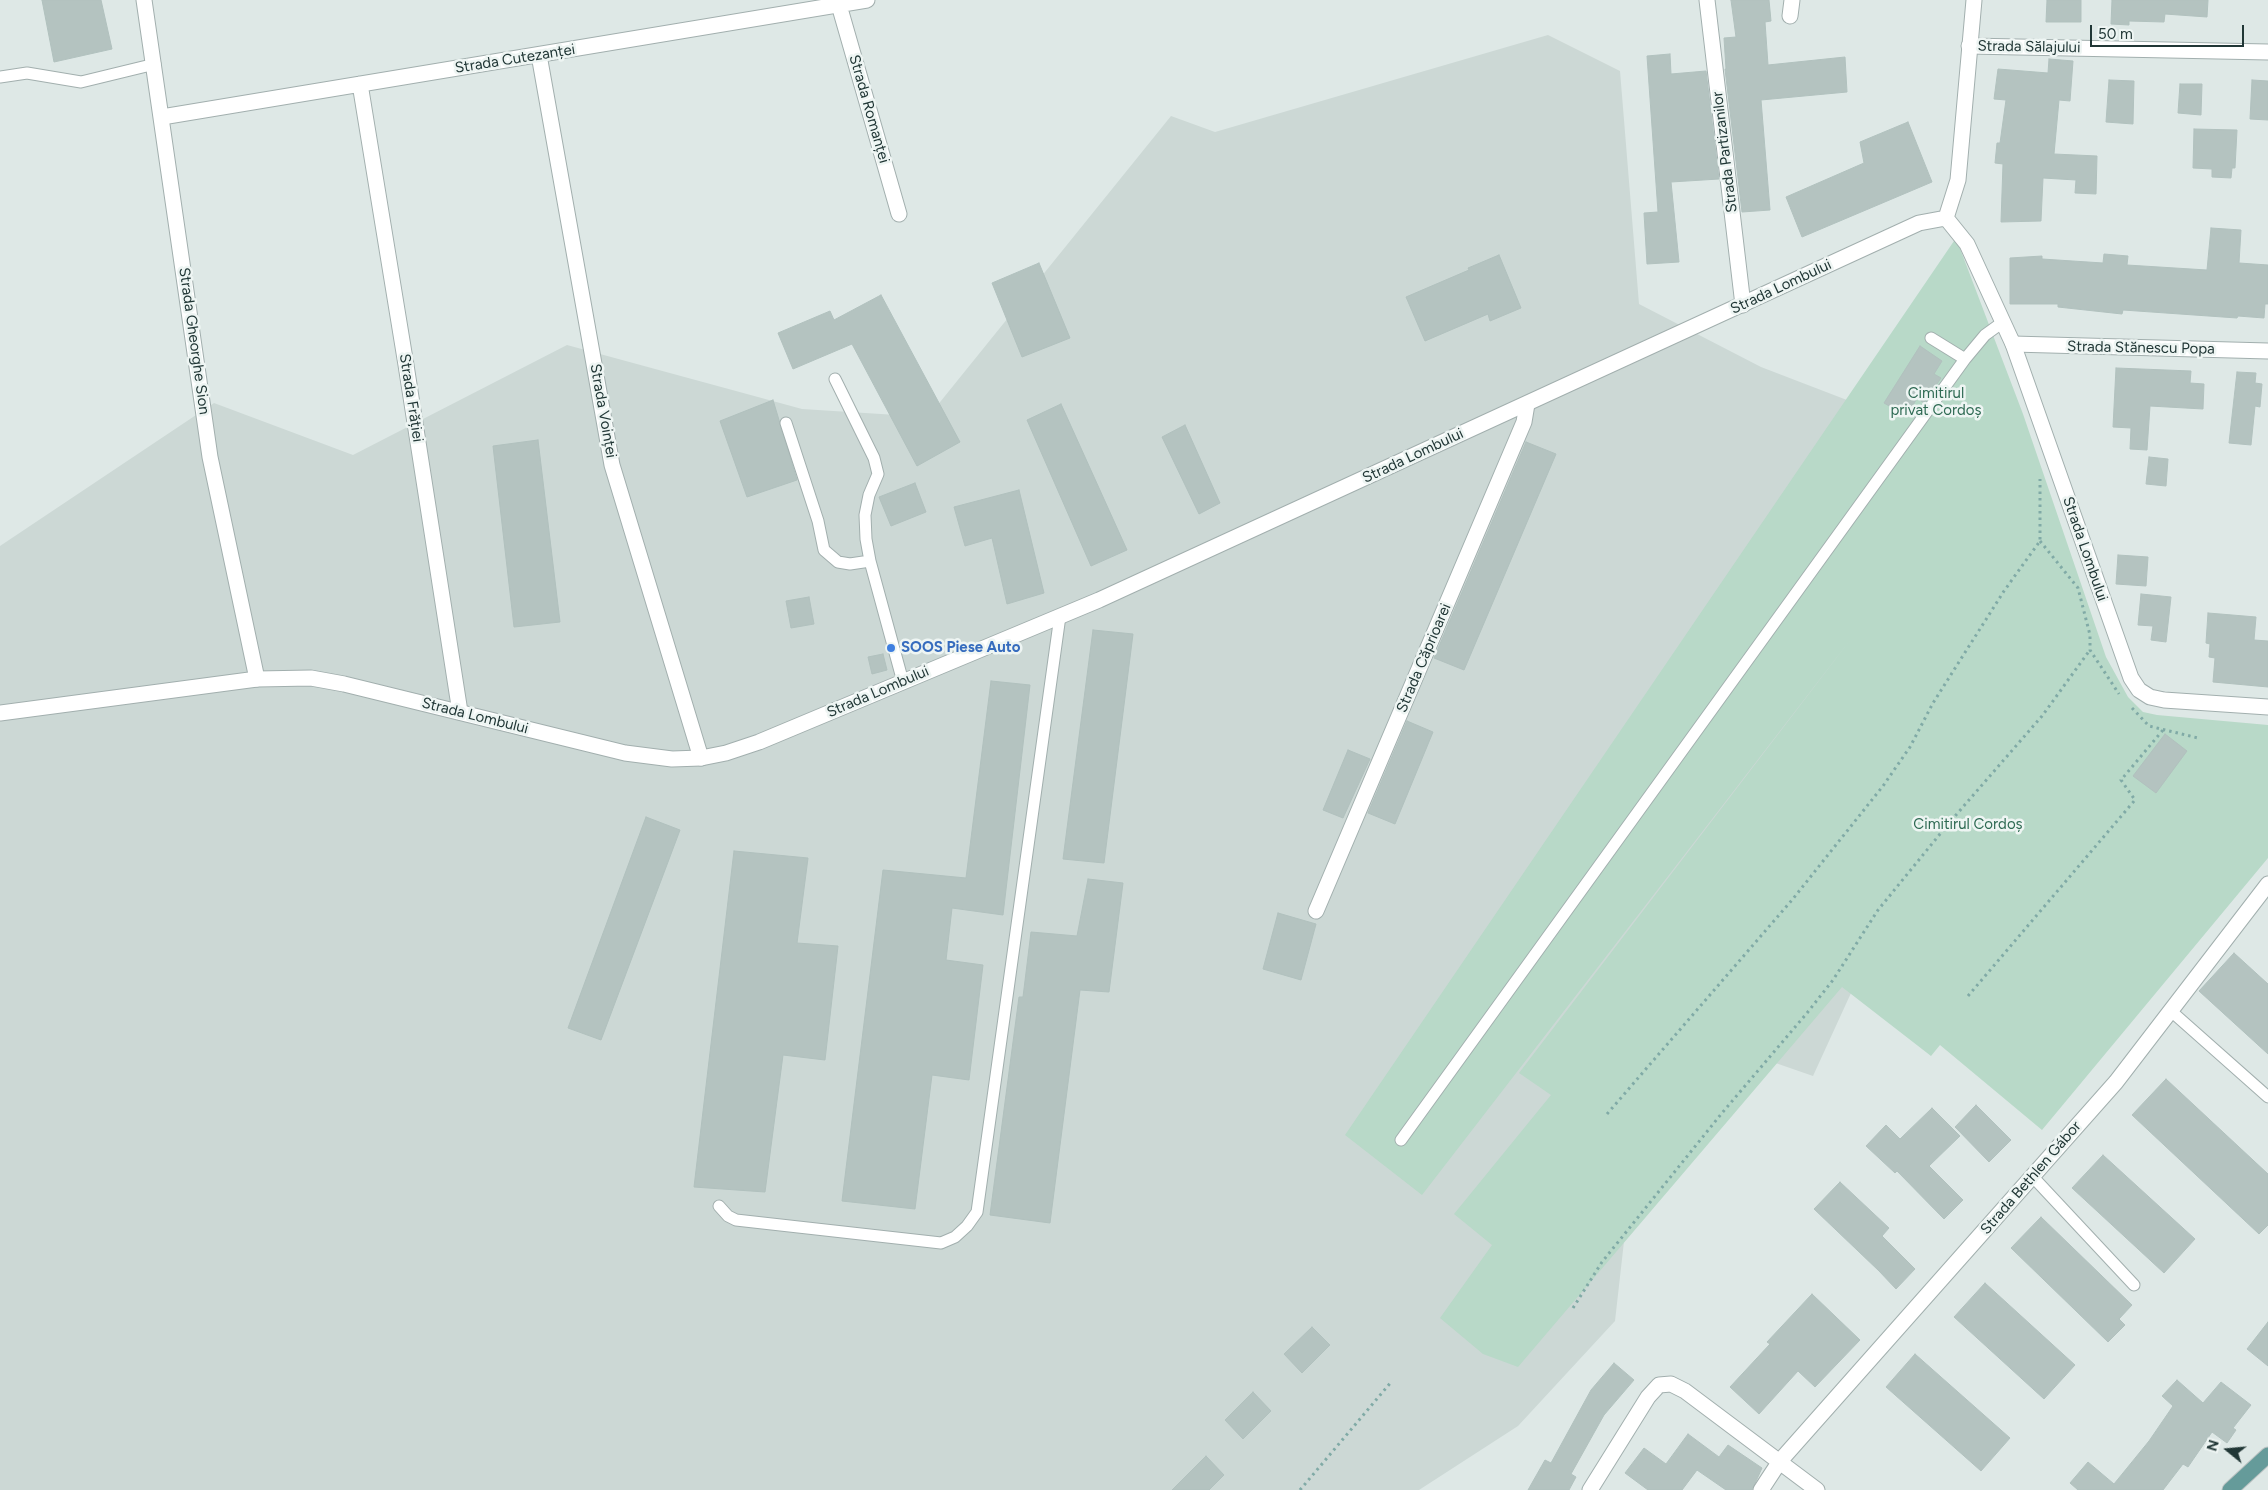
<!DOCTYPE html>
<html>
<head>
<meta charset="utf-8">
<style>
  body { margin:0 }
  #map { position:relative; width:2268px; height:1490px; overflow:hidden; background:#dee8e6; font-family:Figtree,sans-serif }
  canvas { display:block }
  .north { position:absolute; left:2203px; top:1425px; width:50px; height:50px; -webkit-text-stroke:4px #eef5f3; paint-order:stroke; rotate:287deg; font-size:14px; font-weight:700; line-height:20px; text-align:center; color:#213736 }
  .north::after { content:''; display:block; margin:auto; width:18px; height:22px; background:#213736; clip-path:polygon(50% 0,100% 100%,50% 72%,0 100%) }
  .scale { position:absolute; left:2090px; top:25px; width:154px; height:22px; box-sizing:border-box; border:2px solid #213736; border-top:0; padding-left:6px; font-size:15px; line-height:18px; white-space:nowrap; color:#213736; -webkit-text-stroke:4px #eef5f3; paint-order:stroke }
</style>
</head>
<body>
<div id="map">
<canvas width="2268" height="1490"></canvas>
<div class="north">N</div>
<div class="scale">50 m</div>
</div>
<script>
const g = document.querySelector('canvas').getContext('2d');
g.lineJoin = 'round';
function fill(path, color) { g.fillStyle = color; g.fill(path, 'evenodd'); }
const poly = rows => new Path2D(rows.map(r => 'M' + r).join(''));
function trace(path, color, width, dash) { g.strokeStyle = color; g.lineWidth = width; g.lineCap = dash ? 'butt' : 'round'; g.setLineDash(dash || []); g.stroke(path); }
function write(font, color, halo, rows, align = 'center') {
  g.font = font + ' Figtree,sans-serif'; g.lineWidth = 5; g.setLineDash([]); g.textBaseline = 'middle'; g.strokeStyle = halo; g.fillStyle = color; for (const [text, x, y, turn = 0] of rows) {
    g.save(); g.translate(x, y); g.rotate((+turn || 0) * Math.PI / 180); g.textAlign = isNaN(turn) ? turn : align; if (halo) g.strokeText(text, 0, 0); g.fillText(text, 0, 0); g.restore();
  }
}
fill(poly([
  [1548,35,1620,71,1639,304,1761,367,1951,440,1900,886,1813,1076,1669,1026,1628,1206,1615,1321,1518,1426,1419,1490,0,1490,0,546,214,403,353,455,567,345,802,409,928,417,1171,116,1215,132]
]), '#ccd8d5');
fill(poly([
  [1956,238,2023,414,2106,657,2128,697,2143,712,2157,715,2268,725,2268,858,2042,1130,1940,1045,1931,1056,1842,987,1518,1367,1483,1354,1440,1318,1492,1245,1454,1214,1551,1095,1519,1073,1854,635,1422,1195,1345,1135]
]), '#b8d9c8');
const building = poly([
  [42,0,101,0,112,49,54,62,42,0],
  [1731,0,1769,0,1771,21,1765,22,1768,65,1845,57,1847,92,1761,100,1770,210,1742,212,1725,69,1726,69,1724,38,1736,37,1731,0],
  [2047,0,2081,0,2081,22,2046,22,2047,0],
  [2112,0,2208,0,2207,17,2165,14,2164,22,2129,21,2129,25,2111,24,2112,0],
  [1670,54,1671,74,1706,71,1719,179,1671,182,1679,262,1647,264,1644,213,1658,212,1647,56,1670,54],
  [2049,59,2073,61,2070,101,2059,100,2054,154,2097,156,2096,194,2075,193,2076,180,2043,178,2041,221,2001,222,2003,164,1995,163,1997,143,2000,143,2006,100,1994,99,1998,69,2048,73,2049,59],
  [2109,80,2134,81,2133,124,2106,122,2109,80],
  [2252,80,2268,81,2268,120,2250,119,2252,80],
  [2180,84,2202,84,2201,115,2178,113,2180,84],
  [1908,122,1932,182,1802,237,1786,197,1864,163,1860,142,1908,122],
  [2194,129,2237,130,2235,168,2232,168,2231,178,2212,177,2212,169,2193,168,2194,129],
  [2211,228,2241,230,2239,263,2268,265,2268,304,2265,304,2264,318,2238,316,2237,318,2123,310,2122,314,2058,307,2058,304,2010,304,2010,258,2042,256,2042,259,2103,263,2104,254,2128,256,2127,265,2207,270,2211,228],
  [1499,255,1521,308,1490,321,1488,314,1425,341,1406,297,1469,270,1468,268,1499,255],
  [1039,263,1070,338,1022,357,992,283,1039,263],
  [881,295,960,442,917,466,852,344,793,369,778,333,830,311,834,320,881,295],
  [1920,346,1942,361,1934,374,1941,378,1924,403,1917,398,1907,416,1884,403,1920,346],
  [2116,368,2191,371,2190,383,2204,384,2203,409,2150,406,2147,450,2130,449,2131,428,2113,427,2116,368],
  [2237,372,2256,373,2255,383,2262,384,2260,407,2255,406,2251,445,2229,443,2237,372],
  [773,400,797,480,747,497,720,421,773,400],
  [1061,404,1127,550,1091,566,1027,420,1061,404],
  [1185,425,1220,503,1199,514,1162,437,1185,425],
  [538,440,560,622,514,627,493,446,538,440],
  [1526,442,1556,454,1464,670,1434,658,1526,442],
  [2149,457,2168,459,2166,486,2146,484,2149,457],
  [915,483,926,512,891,526,879,497,915,483],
  [1019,490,1044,593,1007,604,992,538,965,546,954,507,1019,490],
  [2118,555,2148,557,2146,586,2116,584,2118,555],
  [2141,594,2171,597,2166,642,2151,640,2153,626,2138,625,2141,594],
  [809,597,814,624,791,628,786,601,809,597],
  [2208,613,2256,617,2254,640,2268,641,2268,687,2213,682,2215,658,2209,657,2210,644,2206,643,2208,613],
  [1093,630,1133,634,1104,863,1063,859,1093,630],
  [883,654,887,670,872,674,868,657,883,654],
  [991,681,1030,685,1003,915,952,908,946,960,983,965,969,1080,932,1075,915,1209,842,1201,883,870,966,878,991,681],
  [1407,721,1433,732,1395,824,1368,813,1407,721],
  [2165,734,2187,751,2156,793,2133,776,2165,734],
  [1348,750,1370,759,1343,818,1323,810,1348,750],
  [646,817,680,830,601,1040,568,1028,646,817],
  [734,851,808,858,797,943,838,946,825,1060,783,1055,765,1192,694,1187,734,851],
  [1088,879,1123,883,1109,992,1080,990,1050,1223,990,1215,1019,997,1023,997,1031,932,1077,936,1088,879],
  [1278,913,1316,924,1301,980,1263,969,1278,913],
  [2234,953,2268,984,2268,1054,2199,991,2234,953],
  [2166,1079,2268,1174,2268,1225,2259,1234,2132,1115,2166,1079],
  [1976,1105,2011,1140,1989,1162,1955,1127,1976,1105],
  [1932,1108,1960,1136,1929,1166,1963,1200,1944,1219,1897,1171,1895,1173,1866,1146,1886,1125,1900,1139,1932,1108],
  [2103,1155,2195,1239,2164,1273,2072,1188,2103,1155],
  [1840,1182,1889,1228,1882,1236,1915,1269,1896,1289,1879,1271,1814,1209,1840,1182],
  [2041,1217,2132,1305,2119,1319,2125,1325,2108,1342,2011,1248,2041,1217],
  [1985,1283,2075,1365,2044,1399,1954,1317,1985,1283],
  [1812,1294,1860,1340,1815,1387,1798,1371,1759,1414,1730,1387,1770,1344,1767,1342,1812,1294],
  [2268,1322,2268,1366,2247,1349,2268,1322],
  [1312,1327,1330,1345,1302,1373,1284,1354,1312,1327],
  [1915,1354,2010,1438,1981,1471,1886,1387,1915,1354],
  [1614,1363,1634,1380,1604,1415,1571,1474,1576,1477,1569,1490,1528,1490,1545,1460,1551,1463,1591,1390,1614,1363],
  [2177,1380,2203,1403,2221,1382,2251,1405,2233,1428,2236,1430,2227,1443,2212,1432,2188,1467,2183,1464,2163,1490,2078,1490,2070,1483,2088,1462,2114,1484,2149,1441,2173,1406,2162,1396,2177,1380],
  [1253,1392,1271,1411,1243,1439,1225,1420,1253,1392],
  [1688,1434,1719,1457,1728,1445,1762,1468,1752,1490,1726,1490,1697,1470,1682,1490,1648,1490,1625,1473,1644,1448,1666,1464,1688,1434],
  [1206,1456,1224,1475,1209,1490,1172,1490,1206,1456]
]);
fill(building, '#b4c3c0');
trace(building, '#b1c1be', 1);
const service = poly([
  [0,77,27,73,81,82,155,64],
  [1931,338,1965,359],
  [835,379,874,458,878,474,869,495,865,515,866,539,870,561],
  [786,423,818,521,824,550,838,562,850,564,870,561,903,682],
  [2171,1011,2268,1097],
  [1401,1140,1965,359,1985,335,2003,322],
  [2033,1177,2134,1285],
  [719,1206,728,1216,736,1220,941,1243,955,1237,967,1226,977,1212,1060,616]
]);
const minor = poly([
  [144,0,210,457,257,679],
  [1707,0,1743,305],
  [839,5,899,214],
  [1790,16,1792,0],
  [1969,46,2268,52],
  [539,55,612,465,701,758],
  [360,84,406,365,460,712],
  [162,117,867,0],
  [2013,344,2268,351],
  [1316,911,1524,422,1527,404],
  [1590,1490,1648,1397,1659,1385,1671,1384,1685,1391,1817,1490],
  [1761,1490,1780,1461,2116,1082,2268,884]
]);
const tertiary = poly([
  [1946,218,1967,244,2013,344,2131,678,2139,690,2150,697,2164,700,2268,707],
  [1946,218,1958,180,1974,0],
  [0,713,257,679,311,678,344,684,625,753,672,759,701,758,726,753,759,742,1099,600,1919,223,1946,218]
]);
const primary = poly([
  [2230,1490,2268,1455]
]);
trace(service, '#a2afae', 13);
trace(minor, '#a2afae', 17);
trace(tertiary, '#a2afae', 17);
trace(primary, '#bcc3c3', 17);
trace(poly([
  [2040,541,2078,588,2090,635,2090,650,2119,694],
  [2132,708,2149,726,2198,738],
  [1968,996,2135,800,2121,780,2163,730],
  [1607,1114,1792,900,1883,786,1910,747,1933,703,2004,591,2040,541,2040,479],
  [1573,1308,1602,1262,1722,1113,1807,1013,1833,980,1878,910,1949,823,2042,716,2090,650],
  [1300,1490,1392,1381]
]), '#80aaa6', 3, [2.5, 4]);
trace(service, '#fff', 11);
trace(minor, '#fff', 15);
trace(tertiary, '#fff', 15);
trace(primary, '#659b9a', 15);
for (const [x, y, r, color] of [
  [891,648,5,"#3f7fe0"]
]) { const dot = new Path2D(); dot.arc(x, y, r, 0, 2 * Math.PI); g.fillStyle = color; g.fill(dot); trace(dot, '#eef5f3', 2); }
write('15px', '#213736', '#eef5f3', [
  ["Strada Sălajului",2029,47,1],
  ["Strada Cutezanței",515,59,-9],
  ["Strada Romanței",869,109,74],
  ["Strada Partizanilor",1725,152,-97],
  ["Strada Lombului",1781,287,-25],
  ["Strada Gheorghe Sion",194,341,82],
  ["Strada Stănescu Popa",2141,348,1],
  ["Strada Frăției",411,398,81],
  ["Strada Voinței",603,411,80],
  ["Strada Lombului",1413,456,-25],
  ["Strada Lombului",2085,549,71],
  ["Strada Căprioarei",1424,658,-67],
  ["Strada Lombului",878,692,-23],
  ["Strada Lombului",475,716,14],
  ["Strada Bethlen Gábor",2031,1178,-49]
]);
write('15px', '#2e6a53', '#eef5f3', [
  ["Cimitirul",1936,394],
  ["privat Cordoș",1936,411],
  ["Cimitirul Cordoș",1968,825]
]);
write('bold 15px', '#366cbe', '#eef5f3', [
  ["SOOS Piese Auto",901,648]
], 'left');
</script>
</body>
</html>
